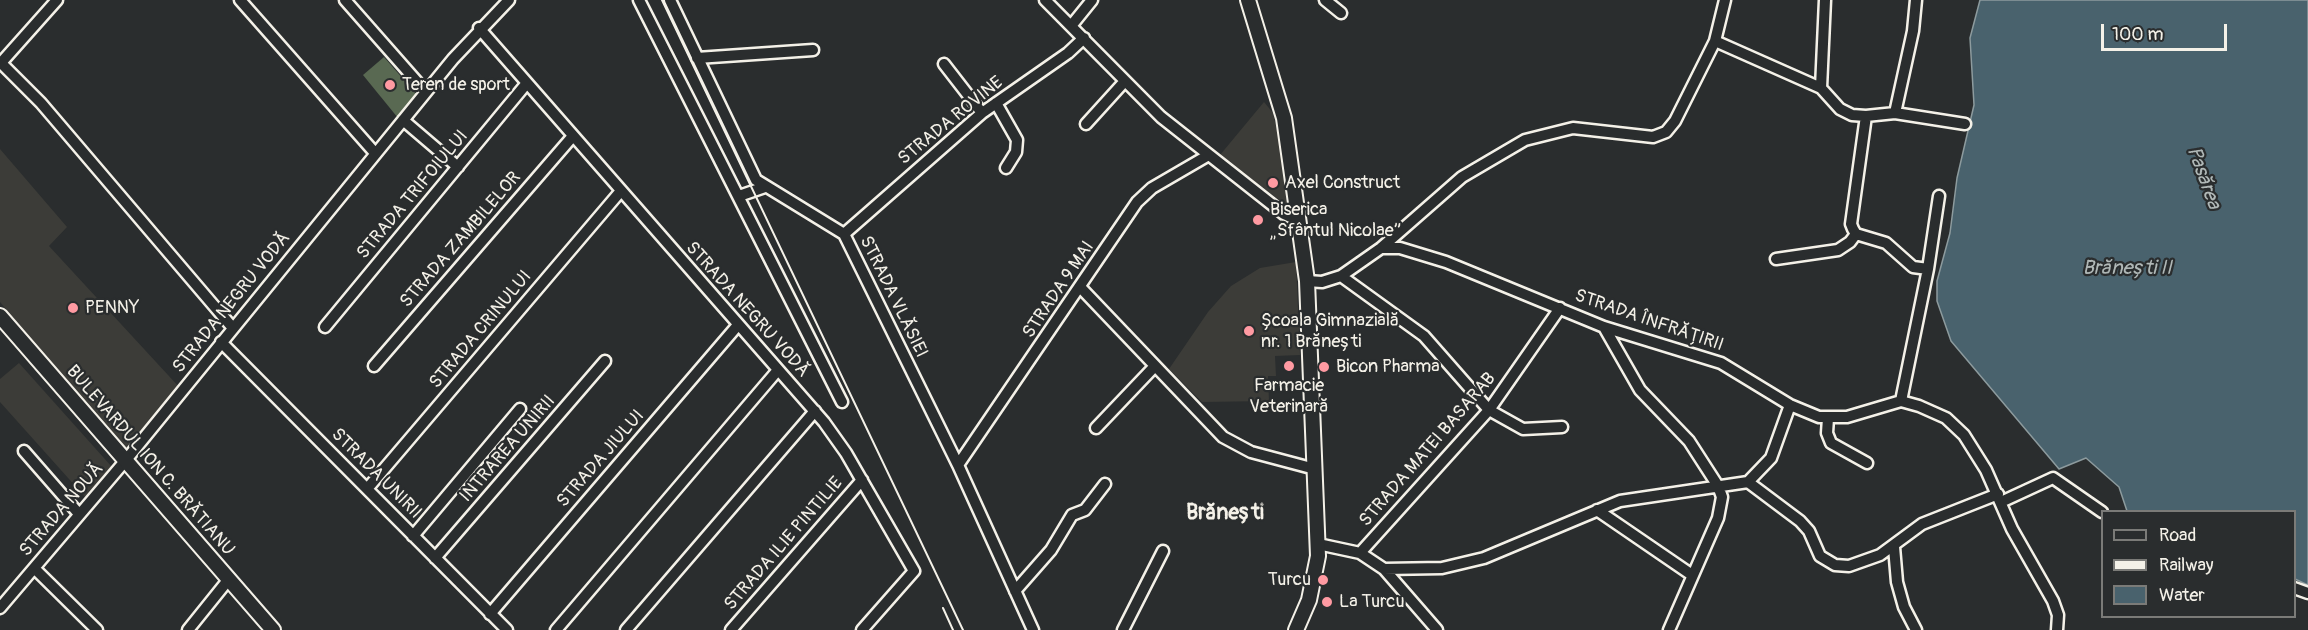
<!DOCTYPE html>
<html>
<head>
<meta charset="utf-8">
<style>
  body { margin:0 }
  #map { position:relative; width:2308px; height:630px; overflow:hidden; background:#2a2d2e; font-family:Pangolin,sans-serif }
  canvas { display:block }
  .legend { position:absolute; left:2101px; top:510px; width:195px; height:108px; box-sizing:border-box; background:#2a2d2e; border:2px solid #7b7b78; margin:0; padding:8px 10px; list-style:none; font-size:18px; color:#f4f1e8 }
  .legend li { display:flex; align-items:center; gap:12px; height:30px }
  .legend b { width:30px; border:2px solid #7b7b78 }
  .scale { position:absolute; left:2101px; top:24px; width:126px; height:27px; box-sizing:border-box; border:3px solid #f4f1e8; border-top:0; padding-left:8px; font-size:18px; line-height:21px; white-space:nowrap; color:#f4f1e8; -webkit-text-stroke:4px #2a2d2e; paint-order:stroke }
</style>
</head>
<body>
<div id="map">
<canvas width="2308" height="630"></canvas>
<ul class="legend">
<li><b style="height:8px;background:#2a2d2e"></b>Road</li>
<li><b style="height:8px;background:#f4f1e8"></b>Railway</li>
<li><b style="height:16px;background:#49626d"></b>Water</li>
</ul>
<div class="scale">100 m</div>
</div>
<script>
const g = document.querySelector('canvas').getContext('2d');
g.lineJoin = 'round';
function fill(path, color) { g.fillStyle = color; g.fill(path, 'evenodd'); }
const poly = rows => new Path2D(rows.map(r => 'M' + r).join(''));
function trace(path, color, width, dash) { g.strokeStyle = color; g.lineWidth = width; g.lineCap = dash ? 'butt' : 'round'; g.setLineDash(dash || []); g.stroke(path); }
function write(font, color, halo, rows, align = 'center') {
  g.font = font + ' Pangolin,sans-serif'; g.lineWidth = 4.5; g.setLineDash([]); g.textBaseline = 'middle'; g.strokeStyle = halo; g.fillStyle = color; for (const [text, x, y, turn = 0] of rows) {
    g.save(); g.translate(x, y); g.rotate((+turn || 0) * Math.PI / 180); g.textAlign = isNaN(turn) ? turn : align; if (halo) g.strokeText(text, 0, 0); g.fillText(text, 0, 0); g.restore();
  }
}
fill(poly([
  [1264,102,1273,113,1292,197,1287,206,1220,155],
  [0,149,67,227,49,246,180,388,127,452,0,302],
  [1296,262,1300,355,1275,356,1276,376,1268,376,1269,401,1202,402,1169,369,1208,312,1231,286,1260,268],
  [19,363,112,467,86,498,0,402,0,379]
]), '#3c3c38');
fill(poly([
  [384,57,418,96,398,118,363,75]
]), '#596952');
const water = poly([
  [1980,0,2308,0,2308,585,2295,579,2294,512,2127,511,2119,487,2086,458,2059,469,1951,341,1937,301,1937,281,1950,233,1957,178,1974,105,1970,38,1980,0]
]);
fill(water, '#49626d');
trace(water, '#8d9b9e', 1.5);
const minor = poly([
  [240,0,375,153],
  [345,0,426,92],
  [639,0,842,402],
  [670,0,756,180,844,234,958,465,1033,630],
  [1045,0,1161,117,1284,214,1299,221],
  [1325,0,1341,13],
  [1071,26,1092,0],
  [479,28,824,422,846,453,914,571,862,630],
  [1715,41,1821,88,1840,109,1852,115,1866,116,1895,113,1965,124],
  [697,58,813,50],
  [1,63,41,103,232,327],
  [0,64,57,0],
  [944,64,982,113],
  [1821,88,1825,0],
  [996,103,1017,140,1016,152,1006,168],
  [1895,113,1913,31,1916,0],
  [1866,116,1851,224,1853,229,1856,234,1886,243,1913,267,1928,269],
  [403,120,458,167],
  [1086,124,1125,81],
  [739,196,765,187],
  [844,234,982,113,1068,53,1084,38],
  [1381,248,1400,248,1446,262,1604,327,1721,363,1790,405,1819,417,1847,417,1901,401,1919,406,1946,418,1964,435,1986,470,2012,529,2053,601,2058,615,2057,630],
  [1776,259,1838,250,1850,242,1856,234],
  [1341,276,1424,336,1489,410,1523,429,1562,427],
  [1307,281,1322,282,1341,276,1381,248,1462,177,1525,140,1573,128,1653,137,1666,132,1675,121,1715,41,1725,0],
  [1081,288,1223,437,1251,452,1315,469],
  [325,327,527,83],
  [1604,327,1640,390,1689,441,1718,486,1722,497,1718,518,1669,630],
  [221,342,507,630],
  [374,366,573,136],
  [1901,401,1928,269,1939,196],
  [1828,418,1827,433,1831,443,1867,463],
  [1096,428,1155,366],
  [24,451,79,514],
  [958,465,1137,202,1152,188,1207,156],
  [1748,482,1800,521,1809,531,1820,556,1835,565,1849,566,1880,555,1922,524,1998,494],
  [367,489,620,192],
  [2001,502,2053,478,2102,512],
  [1597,510,1692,575],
  [413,536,520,409],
  [1318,544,1360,553,1384,569,1442,568,1484,558,1620,501,1748,482,1771,458,1790,405],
  [1894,547,1897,582,1904,607,1916,630],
  [1360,553,1489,410,1560,308],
  [435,558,605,361],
  [34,568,97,630],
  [1384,569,1437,630],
  [2294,588,2308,593],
  [1015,591,1051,550,1072,515,1085,510,1105,484],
  [0,608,126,460,453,59,509,0],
  [490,614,738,325],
  [188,630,229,579],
  [556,630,778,370],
  [626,630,815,411],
  [731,630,862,480],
  [1123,630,1163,551]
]);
const major = poly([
  [1248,0,1284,118,1307,281,1318,556,1309,600,1296,630],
  [0,316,273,630]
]);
trace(minor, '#f4f1e8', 15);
trace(major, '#f4f1e8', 18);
trace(minor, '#2a2d2e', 10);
trace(major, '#2a2d2e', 14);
trace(poly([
  [662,0,963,630],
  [943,608,953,630]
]), '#f4f1e8', 2);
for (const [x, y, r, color] of [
  [390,85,6,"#ff9aa2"],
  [1273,183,6,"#ff9aa2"],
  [1258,220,6,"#ff9aa2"],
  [73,308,6,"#ff9aa2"],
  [1249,331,6,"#ff9aa2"],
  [1289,366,6,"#ff9aa2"],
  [1324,367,6,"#ff9aa2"],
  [1323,580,6,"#ff9aa2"],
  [1327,602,6,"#ff9aa2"]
]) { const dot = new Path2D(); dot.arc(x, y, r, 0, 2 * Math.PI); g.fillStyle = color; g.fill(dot); trace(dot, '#2a2d2e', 2); }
write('18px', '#f4f1e8', '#2a2d2e', [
  ["Teren de sport",402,85],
  ["Axel Construct",1285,183],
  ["Biserica",1270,210],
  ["„Sfântul Nicolae”",1270,231],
  ["PENNY",85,308],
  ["Școala Gimnazială",1261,321],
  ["nr. 1 Brănești",1261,342],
  ["Bicon Pharma",1336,367],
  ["Farmacie",1289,386,"center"],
  ["Veterinară",1289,407,"center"],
  ["Turcu",1311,580,"right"],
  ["La Turcu",1339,602]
], 'left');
write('18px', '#f4f1e8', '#2a2d2e', [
  ["STRADA ROVINE",951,121,-39],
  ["STRADA TRIFOIULUI",413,195,-50],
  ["STRADA ZAMBILELOR",461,240,-49],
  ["STRADA 9 MAI",1059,290,-56],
  ["STRADA VLĂSIEI",893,297,64],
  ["STRADA NEGRU VODĂ",232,303,-51],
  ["STRADA NEGRU VODĂ",747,310,48],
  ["STRADA ÎNFRĂȚIRII",1649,321,19],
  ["STRADA CRINULUI",481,330,-50],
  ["INTRAREA UNIRII",508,449,-49],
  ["STRADA MATEI BASARAB",1428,450,-49],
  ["STRADA JIULUI",601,459,-49],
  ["BULEVARDUL ION C. BRĂTIANU",150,461,49],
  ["STRADA UNIRII",376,474,45],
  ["STRADA NOUĂ",62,510,-49],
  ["STRADA ILIE PINTILIE",784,544,-49]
]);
write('italic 20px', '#b0b8b7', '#2a2d2e', [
  ["Pasărea",2203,178,70],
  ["Brănești II",2127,269]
]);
write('bold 21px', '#f4f1e8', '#2a2d2e', [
  ["Brănești",1225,514]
]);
</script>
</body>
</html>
